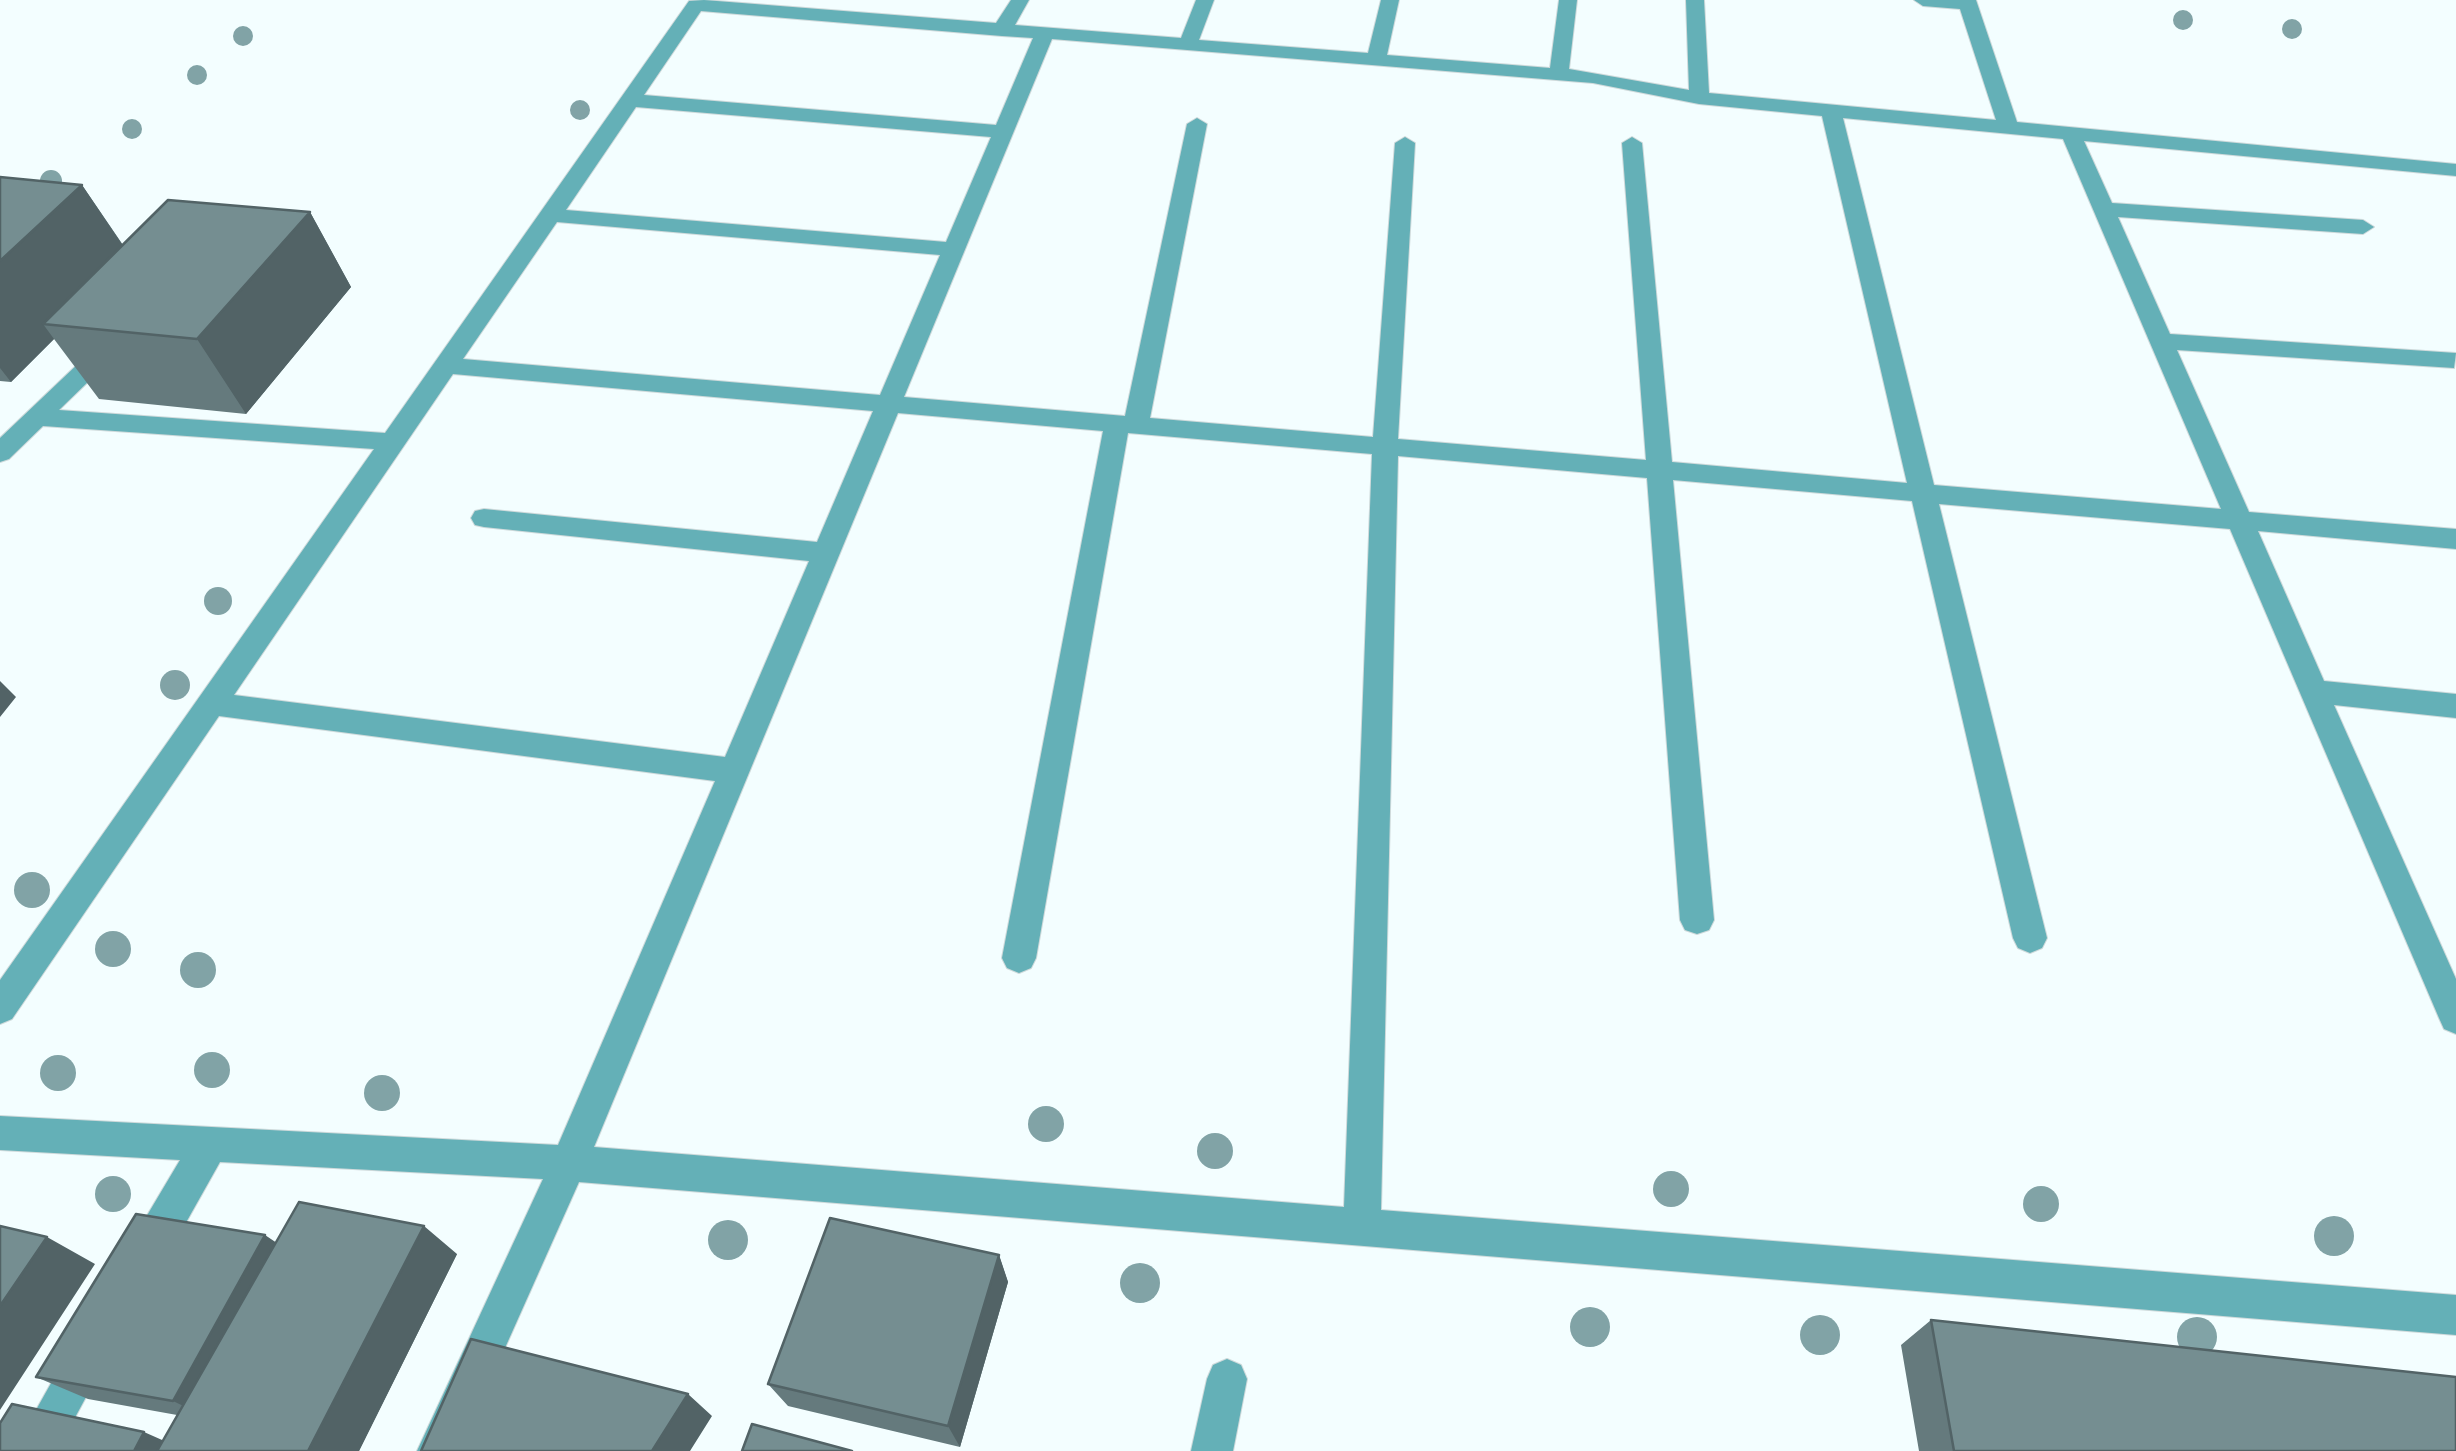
<!DOCTYPE html>
<html>
<head>
<meta charset="utf-8">
<style>
  body { margin:0 }
  canvas { display:block; background:#f3feff }
</style>
</head>
<body>
<canvas width="2456" height="1451"></canvas>
<script>
const g = document.querySelector('canvas').getContext('2d');
g.lineJoin = 'round';
const poly = rows => new Path2D(rows.map(r => 'M' + r).join(''));
function trace(path, color, width, dash) { g.strokeStyle = color; g.lineWidth = width; g.lineCap = dash ? 'butt' : 'round'; g.setLineDash(dash || []); g.stroke(path); }
function fill(path, color) { g.fillStyle = color; g.fill(path, 'evenodd'); }
const minor = poly([
  [704,0,996,23,1011,0,1029,0,1015,25,1181,38,1196,0,1214,0,1199,40,1368,53,1381,0,1399,0,1387,55,1550,68,1559,0,1577,0,1569,69,1689,90,1686,0,1704,0,1709,93,1996,120,1960,9,1923,6,1914,0,1976,0,2017,122,2456,164,2456,176,2084,141,2112,203,2363,220,2374,227,2363,234,2118,217,2170,334,2456,353,2454,368,2177,350,2249,512,2456,529,2456,549,2258,531,2324,681,2456,694,2456,718,2334,705,2456,979,2456,1034,2444,1029,2439,1018,2230,529,1939,504,2047,938,2042,948,2030,953,2018,948,2013,938,1912,501,1673,480,1714,920,1709,930,1697,934,1685,930,1680,920,1647,478,1398,456,1381,1210,2456,1295,2456,1335,579,1182,459,1451,417,1451,543,1179,220,1162,161,1267,147,1272,133,1267,128,1253,133,1239,180,1160,0,1150,0,1116,558,1145,715,781,219,716,12,1019,0,1024,0,980,374,449,43,426,9,459,0,462,0,438,102,341,111,338,123,346,120,351,59,410,385,433,689,1,704,0],
  [701,11,1002,36,1033,38,996,125,644,95,701,11],
  [1052,39,1593,83,1699,104,1822,116,1907,483,1672,462,1642,143,1632,137,1622,143,1646,460,1398,439,1415,143,1405,137,1395,143,1373,437,1150,418,1207,124,1197,118,1187,124,1125,416,904,397,1052,39],
  [636,107,991,137,946,242,566,210,636,107],
  [1843,118,2063,139,2221,509,1934,485,1843,118],
  [557,222,940,255,880,395,463,359,557,222],
  [453,374,873,411,817,542,484,509,475,511,471,518,475,525,484,527,809,561,725,757,234,695,453,374],
  [898,413,1103,431,1002,958,1007,968,1019,973,1031,968,1036,958,1128,433,1372,454,1344,1207,594,1147,898,413],
  [87,1338,101,1344,107,1358,57,1451,13,1451,73,1344,87,1338],
  [1227,1359,1241,1365,1247,1379,1233,1451,1191,1451,1207,1379,1213,1365,1227,1359]
]);
trace(minor, '#cfdadb', 2);
fill(minor, '#64b0b7');
g.fillStyle = '#81a3a6';
for (const [x, y, r] of [
  [2183,20,10],
  [2292,29,10],
  [243,36,10],
  [197,75,10],
  [580,110,10],
  [132,129,10],
  [51,181,11],
  [218,601,14],
  [175,685,15],
  [32,890,18],
  [113,949,18],
  [198,970,18],
  [212,1070,18],
  [58,1073,18],
  [382,1093,18],
  [1046,1124,18],
  [1215,1151,18],
  [1671,1189,18],
  [113,1194,18],
  [2041,1204,18],
  [2334,1236,20],
  [728,1240,20],
  [1140,1283,20],
  [1590,1327,20],
  [1820,1335,20],
  [2197,1337,20]
]) { g.beginPath(); g.arc(x, y, r, 0, 2 * Math.PI); g.fill(); }
fill(poly([
  [0,177,82,185,123,245,310,212,351,287,246,414,99,399,54,339,11,382,0,381],
  [276,1243,457,1254,359,1451,0,1451,163,1440,177,1415,88,1399,36,1377],
  [999,1255,1008,1282,960,1447,788,1406,768,1384],
  [1931,1320,2456,1451,1919,1451,1901,1345]
]), '#657a7d');
fill(poly([
  [82,185,132,259,43,324,54,339,11,382,0,368,0,261],
  [310,212,351,287,246,414,197,339],
  [0,681,16,697,0,717],
  [424,1226,457,1254,359,1451,308,1451],
  [265,1235,305,1262,219,1423,173,1401],
  [47,1237,95,1264,0,1410,0,1306],
  [999,1255,1008,1282,960,1447,948,1426],
  [688,1394,712,1416,690,1451,652,1451],
  [144,1432,187,1451,134,1451]
]), '#526366');
const building = poly([
  [0,177,82,185,0,261,0,177],
  [168,200,310,212,197,339,43,324,168,200],
  [299,1202,424,1226,308,1451,157,1451,299,1202],
  [136,1214,265,1235,173,1401,36,1377,136,1214],
  [830,1218,999,1255,948,1426,768,1384,830,1218],
  [0,1226,47,1237,0,1306,0,1226],
  [1931,1320,2456,1377,2456,1451,1954,1451,1931,1320],
  [471,1339,688,1394,652,1451,421,1451,471,1339],
  [12,1404,144,1432,134,1451,0,1451,0,1423,12,1404],
  [752,1424,852,1451,742,1451,752,1424]
]);
fill(building, '#758e91');
trace(building, '#526366', 2.5);
</script>
</body>
</html>
